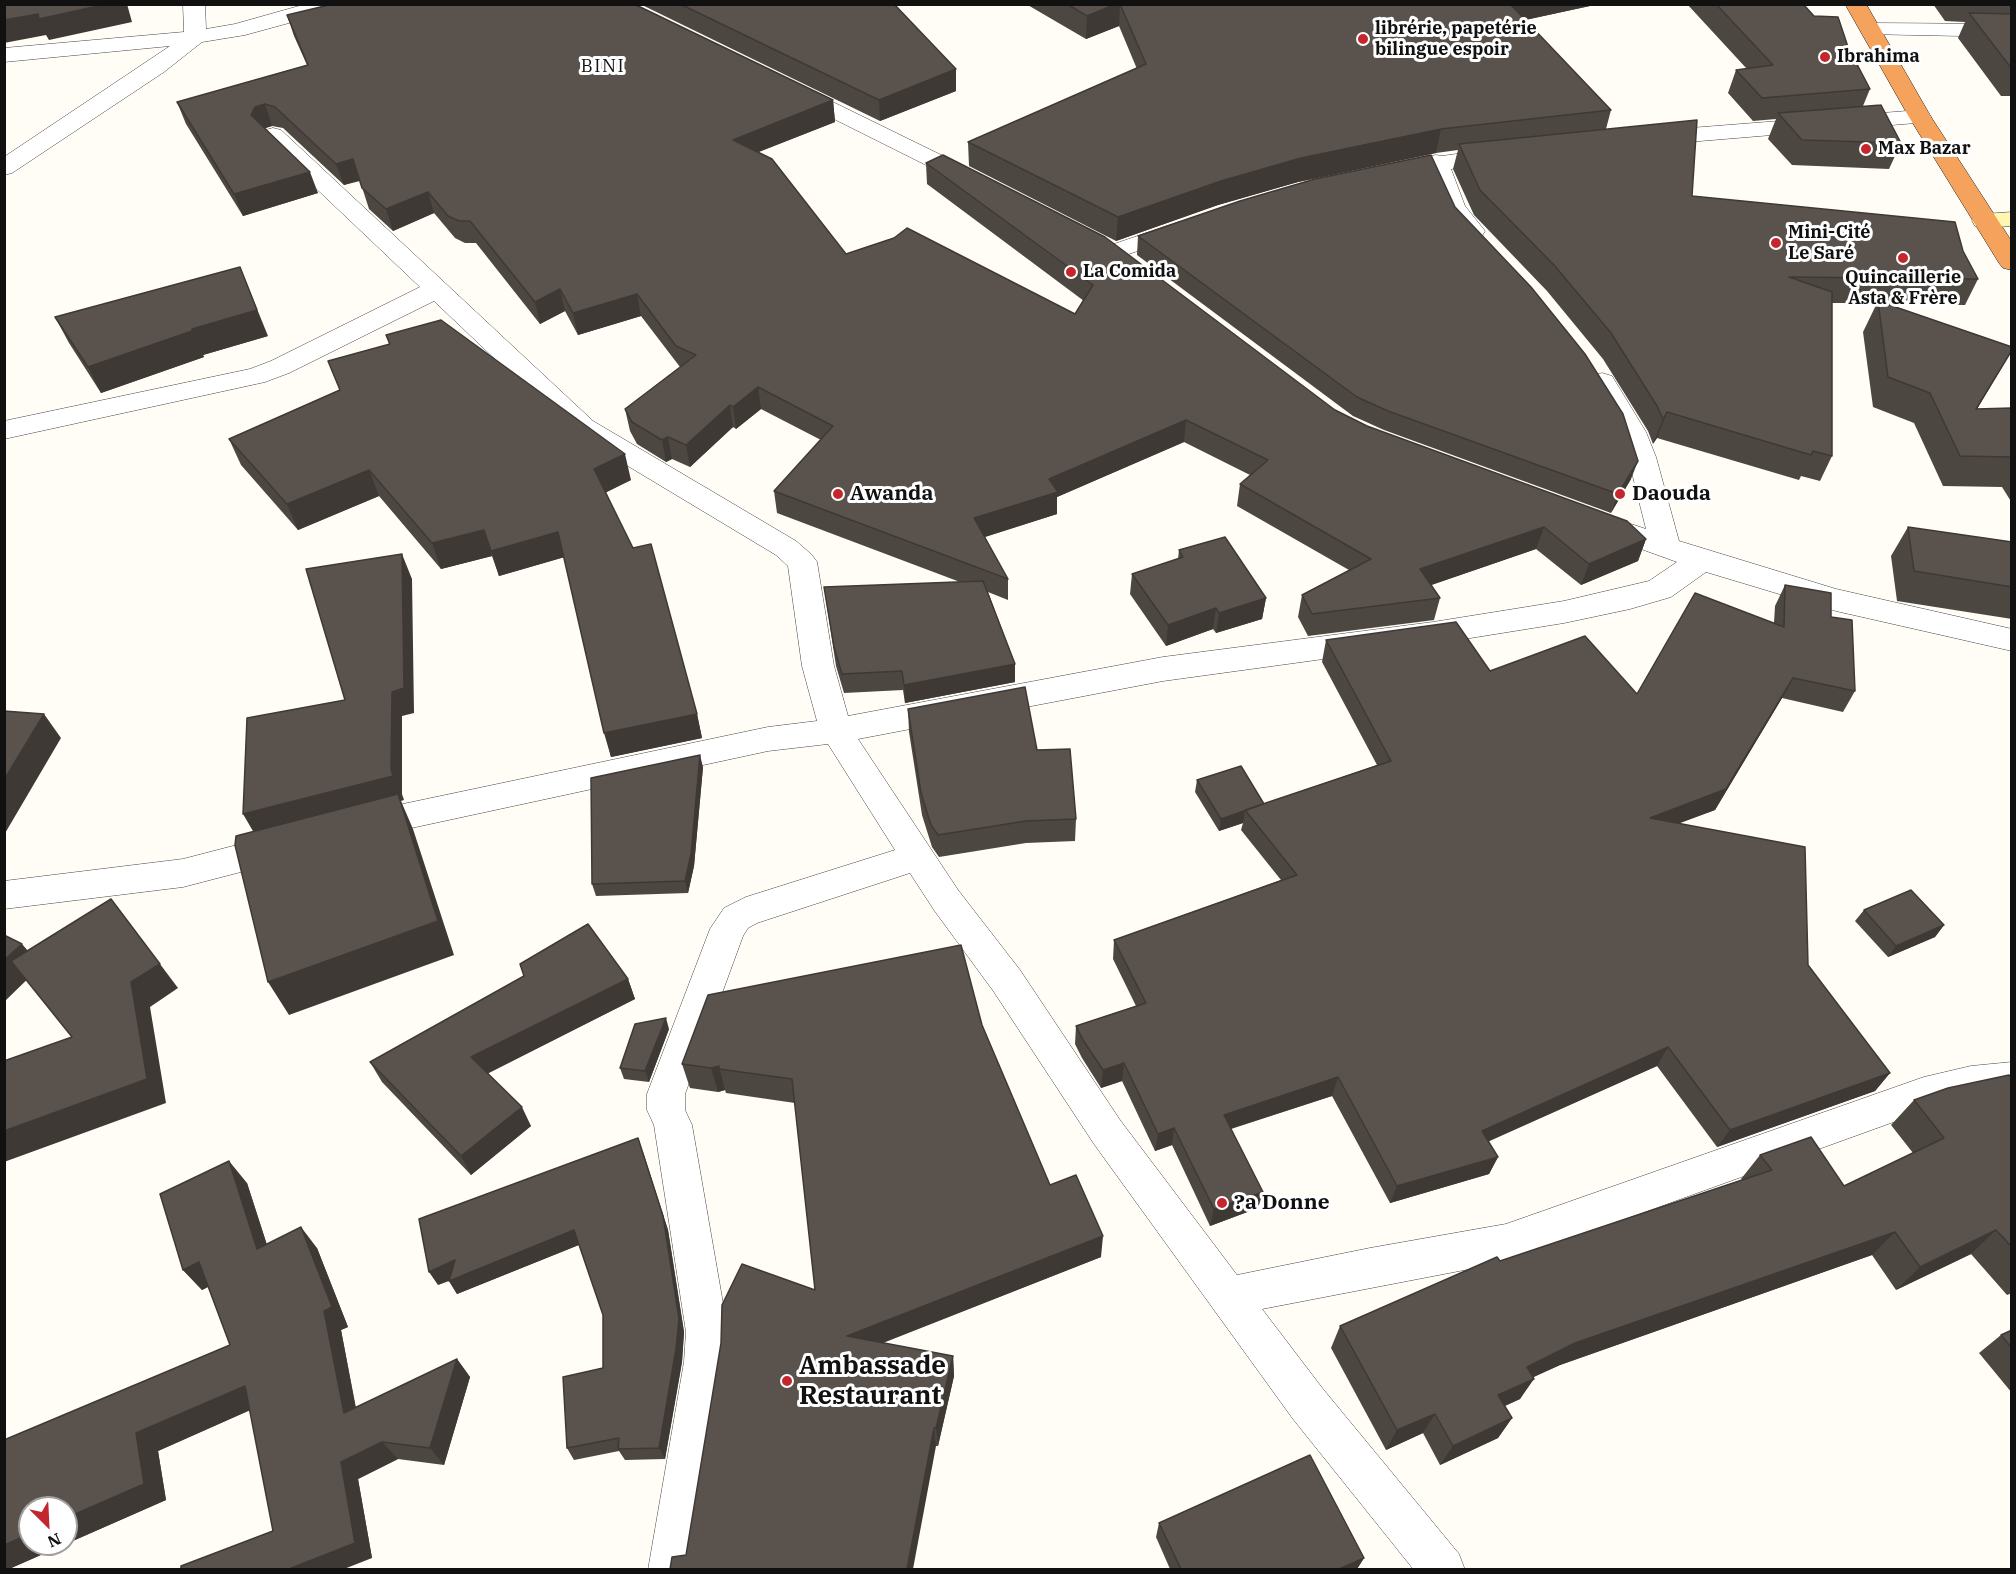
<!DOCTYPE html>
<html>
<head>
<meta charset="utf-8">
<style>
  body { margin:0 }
  #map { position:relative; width:2016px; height:1574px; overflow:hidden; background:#fffdf5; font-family:"IBM Plex Serif",serif }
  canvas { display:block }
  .frame { position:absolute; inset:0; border:6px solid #111; pointer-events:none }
  .north { position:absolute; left:18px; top:1496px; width:60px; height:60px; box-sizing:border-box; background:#fff; border:2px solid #a0a0a0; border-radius:50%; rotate:156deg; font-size:16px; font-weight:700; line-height:24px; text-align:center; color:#111 }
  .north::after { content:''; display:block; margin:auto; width:21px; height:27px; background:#c4262e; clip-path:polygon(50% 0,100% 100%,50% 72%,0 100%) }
</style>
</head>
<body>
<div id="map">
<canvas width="2016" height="1574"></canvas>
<div class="frame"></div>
<div class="north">N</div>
</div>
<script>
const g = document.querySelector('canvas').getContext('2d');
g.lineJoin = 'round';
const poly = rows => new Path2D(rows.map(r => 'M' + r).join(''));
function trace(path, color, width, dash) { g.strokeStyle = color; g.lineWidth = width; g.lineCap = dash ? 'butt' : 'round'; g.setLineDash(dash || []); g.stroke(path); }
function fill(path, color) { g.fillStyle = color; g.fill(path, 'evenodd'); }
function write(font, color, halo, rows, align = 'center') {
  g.font = font + ' "IBM Plex Serif",serif'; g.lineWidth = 6; g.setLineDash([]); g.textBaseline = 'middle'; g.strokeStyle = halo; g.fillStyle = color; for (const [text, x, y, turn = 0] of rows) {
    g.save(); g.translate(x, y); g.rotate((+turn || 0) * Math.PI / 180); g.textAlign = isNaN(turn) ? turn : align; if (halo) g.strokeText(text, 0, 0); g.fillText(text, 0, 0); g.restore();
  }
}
const street = poly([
  [183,4,205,4,206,29,235,24,306,4,342,4,340,9,245,35,202,42,164,72,12,173,4,175,4,157,170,46,4,62,4,48,184,32,183,4],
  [1871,23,2012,24,2012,37,1863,34,1860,29,1863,24,1871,23],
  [792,82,982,175,986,180,982,185,974,187,966,185,784,94,781,89,784,84,792,82],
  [1920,110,1928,112,1931,117,1928,122,1652,145,1644,143,1640,138,1644,133,1652,131,1920,110],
  [273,128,281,130,593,421,796,541,812,555,817,562,834,666,848,716,1163,657,1433,622,1564,601,1649,581,1677,562,1594,532,1589,525,1594,518,1604,515,1646,529,1628,457,1618,432,1589,382,1592,376,1602,373,1612,376,1646,432,1656,457,1679,541,1836,589,2012,629,2012,651,1836,611,1706,572,1671,597,1630,609,1564,623,1433,644,1163,681,858,739,958,890,1020,970,1120,1120,1237,1275,1370,1248,1506,1224,1924,1077,1971,1066,2012,1062,2012,1096,1971,1100,1924,1111,1506,1262,1262,1309,1323,1389,1459,1554,1465,1570,1414,1570,1293,1419,1094,1144,994,992,934,910,910,873,757,923,748,928,743,936,685,1094,685,1110,692,1125,728,1332,726,1362,692,1570,648,1570,684,1362,686,1332,654,1125,647,1110,647,1094,710,929,724,908,746,897,895,850,828,744,768,751,365,838,353,835,348,825,353,815,365,812,768,727,817,721,802,666,788,566,776,555,573,433,434,301,289,373,265,382,4,439,4,421,250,369,271,361,420,287,265,140,261,135,265,130,273,128],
  [1499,148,1507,150,1511,155,1507,160,1451,169,1465,206,1485,231,1482,236,1473,238,1464,236,1442,208,1428,172,1390,178,1382,176,1378,171,1382,166,1436,155,1442,156,1499,148],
  [1179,222,1188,224,1191,229,1188,234,1114,259,1105,257,1102,252,1105,247,1179,222],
  [283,833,295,837,300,847,295,857,283,861,183,887,4,909,4,881,183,859,283,833]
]);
const secondary = poly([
  [2012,212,2012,226,1984,228,1975,226,1972,221,1975,216,1984,214,2012,212]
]);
const highway = poly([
  [1845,4,1866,4,1931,117,2012,242,2012,270,2003,268,1999,263,1909,117,1845,4]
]);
trace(street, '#444', 1);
trace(secondary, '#333', 1);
trace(highway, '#222', 1);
fill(street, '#fff');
fill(secondary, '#fff6b0');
fill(highway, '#f5a25d');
fill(poly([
  [640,4,894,4,956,69,956,91,880,121],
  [1026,4,1599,4,1525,20,1611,110,1606,129,1692,196,1963,251,1978,279,1965,305,1884,304,2012,350,1977,409,2012,408,2012,503,2002,487,1943,486,1914,423,1873,407,1863,332,1877,303,1832,303,1832,456,1820,481,1801,476,1799,480,1657,438,1653,444,1648,431,1603,359,1547,291,1474,215,1453,169,1458,150,1436,153,1298,182,1218,205,1116,241,969,166,968,142,1137,69,1119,26,1086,39],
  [1687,4,1803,4,1814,16,1848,47,1870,89,1863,106,1901,143,1889,169,1792,165,1768,139,1776,119,1753,121,1728,93,1736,70,1747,69],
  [1933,4,2012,4,2012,96,2001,96,1958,38,1965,22,1945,21],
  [287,15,833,100,835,122,758,152,846,254,1075,314,1084,301,927,184,926,163,1335,410,1367,426,1646,539,1638,561,1581,585,1536,549,1431,585,1440,598,1434,620,1308,636,1298,617,1302,595,1349,570,1237,506,1240,484,1250,475,1184,442,1057,497,1057,514,985,537,1008,579,1008,600,988,592,1015,664,1015,682,905,703,903,690,844,693,836,666,824,587,960,582,777,513,774,491,821,440,761,409,736,429,733,427,690,467,672,459,666,462,637,444,630,431,625,409,680,367,641,316,578,335,565,311,540,324,476,243,465,243,455,238,434,213,393,231,369,209,360,181,344,185,283,128,272,126,265,128,318,193,243,216,186,124,177,102,307,65,294,36],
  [1455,207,1631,479,1611,513,1384,430,1353,416,1137,255,1138,236],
  [55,317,268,336,203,355,204,357,101,393,69,343],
  [386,335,631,480,606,492,697,714,702,738,611,757,564,557,499,576,492,556,441,569,379,496,298,530,241,465,229,439,339,390,389,344],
  [1908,527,2012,542,2012,619,1897,601,1891,556],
  [1179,550,1266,598,1262,619,1216,633,1213,629,1166,646,1130,594,1132,574,1178,559],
  [1785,585,1831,617,1855,691,1843,712,1782,698,1715,810,1679,823,1808,965,1890,1073,1875,1091,1717,1147,1657,1066,1488,1141,1498,1157,1489,1174,1390,1203,1332,1096,1231,1129,1258,1208,1210,1226,1172,1145,1155,1151,1122,1081,1101,1088,1082,1058,1075,1044,1076,1026,1136,1006,1113,959,1114,940,1281,880,1241,830,1243,823,1219,831,1195,792,1197,780,1264,804,1377,765,1322,662,1326,640,1490,671,1637,694,1774,623,1775,606],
  [908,709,1037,750,1076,819,1075,841,1026,843,939,857,932,847,922,815,909,732],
  [703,767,694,866,688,893,596,896,592,884],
  [1864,910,1944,925,1935,937,1888,957,1855,921],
  [628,979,635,999,488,1073,531,1126,471,1175,382,1082,370,1062],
  [982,1025,1050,1185,1101,1257,883,1343,953,1356,954,1376,938,1446,936,1446,686,1555,815,1290,795,1103,726,1093,725,1090,718,1092,690,1088,682,1064],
  [669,1029,649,1082,624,1079,620,1068],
  [2012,1079,2012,1293,2007,1295,1971,1254,1896,1290,1872,1255,1560,1365,1533,1377,1520,1399,1505,1406,1512,1418,1498,1438,1440,1465,1423,1433,1386,1450,1331,1348,1340,1326,1500,1261,1742,1180,1741,1179,1760,1155,1844,1186,1913,1153,1891,1125,1914,1100],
  [643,1152,668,1230,684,1332,682,1362,665,1459,625,1460,619,1451,574,1460,567,1448,603,1368,603,1315,579,1245,457,1294,449,1281,438,1285],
  [247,1183,267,1245,317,1248,348,1327,341,1330,356,1408,457,1359,470,1377,444,1465,398,1459,358,1479,372,1558,273,1531,250,1410,158,1451,166,1500,9,1569,230,1345,208,1287,202,1290,183,1270],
  [2012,1330,2012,1393,1979,1353,2001,1335],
  [1159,1523,1364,1558,1357,1569,1170,1569,1156,1537]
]), '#4d4742');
fill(poly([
  [107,4,127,4,132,22,49,40,46,35,4,43,4,20,38,14],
  [1116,4,1120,4,1119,26,1086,39,1087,16],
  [1507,4,1599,4,1502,25],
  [956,69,956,91,880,121,879,100],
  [833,100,835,122,736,161,733,140],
  [265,104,272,126,263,129,251,115,255,107],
  [1441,129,1436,153,1298,182,1218,205,1116,241,1118,217,1221,181,1301,158],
  [353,159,360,180,344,185,336,164],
  [310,172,318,193,243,216,234,194],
  [428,192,434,213,393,231,386,209],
  [240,267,268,336,203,355,204,357,101,393,88,367,192,329],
  [560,289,565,311,540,324,535,302],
  [637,294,641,316,578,335,573,313],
  [2012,350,1996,377,1959,439,1976,409],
  [758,387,761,409,736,429,733,407],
  [730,405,733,427,690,467,686,445],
  [1667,412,1657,438,1653,444,1663,419],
  [1186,420,1184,442,1057,497,1057,514,975,540,974,518,1049,479],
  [668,437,672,459,666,462,662,440],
  [625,454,631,480,601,495,594,469],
  [1638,461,1631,479,1611,513,1618,494],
  [369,470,379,496,298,530,287,504],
  [1544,527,1536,549,1414,591,1420,569],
  [484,530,492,556,441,569,432,543],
  [558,532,565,557,499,576,491,551],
  [1646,539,1638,561,1581,585,1589,564],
  [402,554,412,579,414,713,402,716,402,794,404,800,401,801,413,829,454,955,289,1015,268,982,257,838,243,814,392,692],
  [1266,598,1262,619,1216,633,1219,613],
  [1216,608,1213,629,1166,646,1168,625],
  [1015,664,1015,682,905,703,904,685],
  [1793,678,1782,698,1715,810,1640,838,1650,818],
  [44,714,61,738,4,835,4,780],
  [697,714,702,738,611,757,604,733],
  [700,755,703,767,694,866,688,893,685,881],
  [1245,811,1243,823,1219,831,1221,819],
  [1944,925,1935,937,1888,957,1896,946],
  [22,944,41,966,4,1002,4,960],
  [160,964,178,988,150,1007,166,1103,4,1162,4,1131,131,982],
  [628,979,635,999,481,1077,471,1057],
  [666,1018,669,1029,649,1082,645,1071],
  [1668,1047,1657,1066,1474,1148,1482,1131],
  [1124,1063,1122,1081,1101,1088,1103,1070],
  [719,1066,725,1090,718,1092,711,1068],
  [1890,1073,1875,1091,1717,1147,1730,1130],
  [1338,1077,1332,1096,1220,1132,1224,1115],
  [522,1107,531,1126,471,1175,461,1156],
  [1174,1128,1172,1145,1155,1151,1158,1134],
  [638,1138,668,1230,684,1332,682,1362,665,1459,659,1448],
  [1498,1157,1489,1174,1390,1203,1397,1186],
  [229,1161,247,1183,275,1270,257,1249],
  [1263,1192,1258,1208,1210,1226,1214,1209],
  [301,1227,317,1248,348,1327,341,1330,360,1431,344,1413,324,1311],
  [574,1230,581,1244,457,1294,449,1281],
  [1996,1230,1971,1254,1896,1290,1920,1267],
  [1895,1232,1872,1255,1560,1365,1512,1387,1527,1367,1575,1343],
  [1103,1236,1101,1257,851,1355,847,1336],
  [455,1260,464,1274,438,1285,429,1272],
  [199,1262,217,1282,202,1290,183,1270],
  [953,1356,954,1376,938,1446,936,1428],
  [457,1359,470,1377,444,1465,430,1448],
  [1534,1379,1520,1399,1484,1415,1498,1395],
  [245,1386,264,1404,158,1451,166,1500,9,1569,4,1569,4,1545,30,1534,30,1544,66,1544,66,1518,136,1433],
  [1435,1414,1423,1433,1386,1450,1397,1430],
  [1512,1418,1498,1438,1440,1465,1453,1446],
  [934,1428,936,1446,913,1569,907,1569],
  [382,1442,398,1459,358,1479,372,1558,344,1569,289,1569,341,1462],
  [1364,1558,1357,1569,1339,1569]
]), '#3f3936');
const building = poly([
  [4,4,107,4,39,19,38,14,4,20,4,4],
  [333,4,634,4,833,100,733,140,772,159,846,254,894,238,907,228,1075,314,1093,285,926,163,943,155,1105,237,1335,410,1367,426,1627,521,1646,539,1589,564,1544,527,1420,569,1440,598,1312,614,1302,595,1371,559,1240,484,1268,460,1186,420,1049,479,1058,492,974,518,1008,579,774,491,833,426,758,387,733,407,730,405,686,445,668,437,662,440,632,422,625,409,696,355,676,346,637,294,573,313,560,289,535,302,470,221,459,221,448,216,428,192,386,209,362,188,353,159,336,164,275,107,265,104,255,107,251,115,310,172,234,194,177,102,308,65,287,15,333,4],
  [680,4,894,4,956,69,879,100,680,4],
  [1067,4,1116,4,1087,16,1067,4],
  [1120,4,1510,4,1611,110,1441,129,1301,158,1221,181,1118,217,968,142,1146,64,1120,4],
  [1716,4,1803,4,1814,16,1838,17,1848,47,1870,89,1762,98,1736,70,1773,65,1716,4],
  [1969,13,2012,14,2012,69,1969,13],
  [1881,105,1901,143,1802,140,1778,113,1881,105],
  [1697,120,1692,196,1955,222,1963,251,1978,279,1789,277,1832,292,1832,456,1813,451,1811,455,1667,412,1663,419,1657,406,1611,333,1554,265,1480,190,1459,144,1697,120],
  [1431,155,1455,207,1531,287,1585,354,1623,414,1638,461,1618,494,1388,411,1357,397,1138,236,1240,201,1315,179,1431,155],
  [240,267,257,310,192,329,192,331,88,367,55,317,240,267],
  [1878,301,2012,347,2012,350,1976,409,2012,408,2012,457,1960,456,1930,393,1888,377,1878,301],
  [441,320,625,454,594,469,633,548,651,544,697,714,604,733,558,532,491,551,484,530,432,543,369,470,287,504,229,439,340,390,328,361,390,344,386,335,441,320],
  [1908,527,2012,542,2012,587,1914,571,1908,527],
  [1225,537,1266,598,1219,613,1216,608,1168,625,1132,574,1183,557,1179,550,1225,537],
  [402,554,404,688,392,692,391,769,393,776,243,814,247,718,345,700,306,569,402,554],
  [983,581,1015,664,904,685,902,671,842,674,834,647,824,587,983,581],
  [1785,585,1831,593,1831,617,1852,620,1855,691,1793,678,1726,789,1650,818,1805,847,1808,965,1890,1073,1730,1130,1668,1047,1482,1131,1498,1157,1397,1186,1338,1077,1224,1115,1263,1192,1214,1209,1174,1128,1158,1134,1124,1063,1103,1070,1083,1040,1076,1026,1146,1003,1114,940,1297,875,1245,810,1391,761,1326,640,1456,622,1490,671,1585,636,1637,694,1695,593,1784,627,1785,585],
  [1025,687,1037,750,1070,749,1076,819,1026,821,938,835,931,825,921,793,908,709,1025,687],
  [4,711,44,714,4,780,4,711],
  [700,755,691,854,685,881,592,884,591,778,700,755],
  [1241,766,1264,804,1221,819,1197,780,1241,766],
  [398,794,438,921,268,982,235,845,236,836,398,794],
  [1911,890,1944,925,1896,946,1864,910,1911,890],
  [111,899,160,964,131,982,147,1079,4,1131,4,1061,72,1037,11,961,111,899],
  [588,924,628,979,471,1057,522,1107,461,1156,370,1062,524,976,520,964,588,924],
  [4,935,22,944,4,960,4,935],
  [961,945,982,1025,1050,1185,1076,1175,1103,1236,847,1336,953,1356,936,1428,934,1428,907,1569,670,1569,672,1557,686,1555,721,1343,722,1305,742,1264,815,1290,792,1079,719,1069,719,1066,711,1068,682,1064,708,995,961,945],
  [666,1018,645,1071,620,1068,635,1024,666,1018],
  [2009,1075,2012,1079,2012,1247,1996,1230,1920,1267,1895,1232,1575,1343,1527,1367,1534,1379,1498,1395,1512,1418,1453,1446,1435,1414,1397,1430,1340,1326,1497,1257,1500,1261,1772,1170,1760,1155,1811,1137,1844,1186,1944,1138,1914,1100,1948,1088,2009,1075],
  [638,1138,663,1216,679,1319,676,1349,659,1448,618,1449,619,1438,567,1448,563,1377,603,1368,603,1315,574,1230,449,1281,455,1260,429,1272,419,1219,638,1138],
  [229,1161,257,1249,301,1227,332,1307,324,1311,344,1413,457,1359,430,1448,382,1442,341,1462,355,1543,289,1569,181,1569,181,1566,273,1531,245,1386,136,1433,144,1484,66,1518,66,1508,30,1508,30,1534,4,1545,4,1440,230,1345,199,1262,183,1270,160,1194,229,1161],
  [2012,1330,2012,1348,2001,1335,2012,1330],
  [1310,1455,1364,1558,1339,1569,1181,1569,1159,1523,1310,1455]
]);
fill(building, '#5a524d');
trace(building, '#3f3936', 1.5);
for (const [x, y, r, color] of [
  [1363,39,6,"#c4262e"],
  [1825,57,6,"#c4262e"],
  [1866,149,6,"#c4262e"],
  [1776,243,6,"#c4262e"],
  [1903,258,6,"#c4262e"],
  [1071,272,6,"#c4262e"],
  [838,494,6,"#c4262e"],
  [1620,494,6,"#c4262e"],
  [1222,1203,6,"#c4262e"],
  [787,1381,6,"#c4262e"]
]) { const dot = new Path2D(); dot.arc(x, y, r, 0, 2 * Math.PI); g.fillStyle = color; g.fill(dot); trace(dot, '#fff', 2); }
write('bold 18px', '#111', '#fff', [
  ["librérie, papetérie",1375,29],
  ["bilingue espoir",1375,50],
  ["Ibrahima",1837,57],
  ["Max Bazar",1878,149],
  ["Mini-Cité",1788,233],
  ["Le Saré",1788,254],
  ["La Comida",1083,272],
  ["Quincaillerie",1903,278,"center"],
  ["Asta & Frère",1903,299,"center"]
], 'left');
g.letterSpacing = '1.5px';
write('18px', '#111', '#fff', [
  ["BINI",603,67]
]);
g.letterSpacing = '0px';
write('bold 21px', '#111', '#fff', [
  ["Awanda",850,494],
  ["Daouda",1632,494],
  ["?a Donne",1234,1203]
], 'left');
write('bold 26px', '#111', '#fff', [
  ["Ambassade",799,1366],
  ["Restaurant",799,1396]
], 'left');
</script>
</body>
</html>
